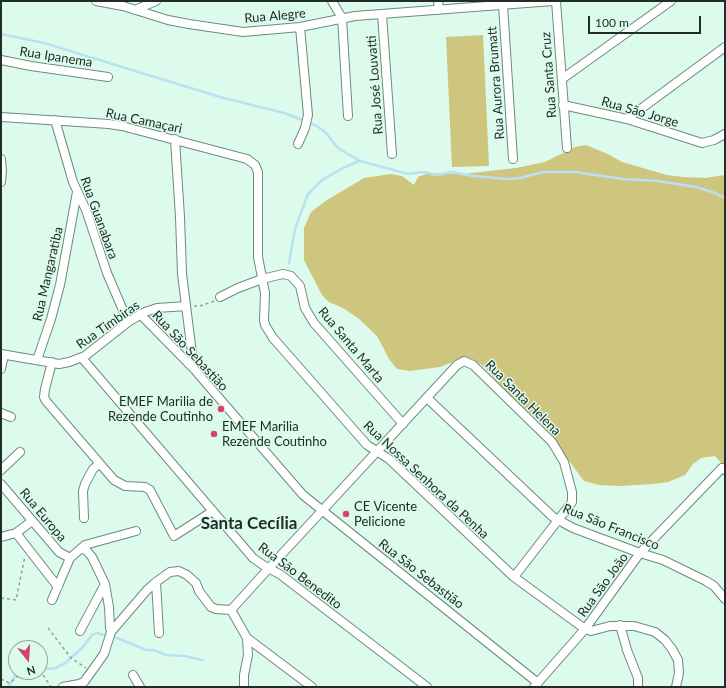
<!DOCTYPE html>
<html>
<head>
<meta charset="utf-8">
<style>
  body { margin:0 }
  #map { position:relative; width:726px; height:688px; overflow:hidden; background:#dcfbec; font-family:Lato,sans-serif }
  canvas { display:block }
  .frame { position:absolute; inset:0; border:2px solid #212d27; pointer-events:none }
  .north { position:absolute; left:8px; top:640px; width:40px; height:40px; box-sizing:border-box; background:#dcfbec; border:1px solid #91a99d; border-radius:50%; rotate:163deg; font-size:11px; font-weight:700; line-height:16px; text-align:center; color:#212d27 }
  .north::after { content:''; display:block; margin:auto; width:14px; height:18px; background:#d3446a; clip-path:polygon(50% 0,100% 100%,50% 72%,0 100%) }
  .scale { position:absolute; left:588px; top:16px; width:113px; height:18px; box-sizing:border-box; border:2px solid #212d27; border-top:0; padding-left:5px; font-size:12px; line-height:14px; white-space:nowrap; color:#212d27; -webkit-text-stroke:3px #dcfbec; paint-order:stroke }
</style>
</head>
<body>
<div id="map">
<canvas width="726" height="688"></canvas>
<div class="frame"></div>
<div class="north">N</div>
<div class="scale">100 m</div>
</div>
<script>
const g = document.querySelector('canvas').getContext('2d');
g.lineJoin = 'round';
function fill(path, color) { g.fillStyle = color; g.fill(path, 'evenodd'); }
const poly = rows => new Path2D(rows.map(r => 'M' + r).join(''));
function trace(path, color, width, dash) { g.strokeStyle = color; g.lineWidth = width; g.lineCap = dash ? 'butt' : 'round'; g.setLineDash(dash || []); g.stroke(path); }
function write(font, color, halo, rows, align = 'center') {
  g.font = font + ' Lato,sans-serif'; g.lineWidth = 3; g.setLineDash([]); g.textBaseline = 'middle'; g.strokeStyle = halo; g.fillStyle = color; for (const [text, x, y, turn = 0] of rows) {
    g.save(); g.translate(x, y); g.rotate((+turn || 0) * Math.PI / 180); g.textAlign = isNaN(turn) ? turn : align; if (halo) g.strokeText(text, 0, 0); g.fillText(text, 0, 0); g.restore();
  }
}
fill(poly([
  [483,35,489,166,452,167,446,37],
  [586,145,608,154,622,162,667,175,684,177,705,178,725,175,725,467,715,456,701,458,693,464,685,475,668,482,653,484,619,486,599,485,584,481,540,422,508,393,482,365,472,359,466,357,440,367,410,371,397,369,389,359,377,336,359,319,343,308,329,302,322,295,304,260,304,228,311,212,327,200,364,178,391,174,402,176,414,185,418,177,429,173,463,174,516,168,545,162,575,147]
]), '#cec57f');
trace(poly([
  [1,34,44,43,220,97,284,113,317,126,325,132,337,147,346,153,360,161,408,174,424,172,437,175,451,172,473,176,510,179,520,178,543,172,575,172,623,179,658,181,696,187,715,193,725,198],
  [289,263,295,229,308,194,322,180,343,168,359,161],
  [40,668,53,669,64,664,82,648,92,635,96,633,117,638,146,650,154,650,166,655,184,656,203,660],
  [8,687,16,675,20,672]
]), '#b8e1f3', 2.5);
const minor = poly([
  [96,1,123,6,168,20,189,24,243,32,300,27,355,16,553,1],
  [332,1,342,18,348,116],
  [438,1,439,10],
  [556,1,567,148],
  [503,5,513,159],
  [135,10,156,1],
  [382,14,392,154],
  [1,60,31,66,108,77],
  [562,79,671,1],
  [563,105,627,119,702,143,714,140,725,134],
  [1,117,109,124,122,126,247,159,255,165,258,172,258,257,265,293,264,320,265,325,273,338,367,445,389,459,514,577,585,629,591,631,610,626,634,626,655,632,665,640,672,649,678,660,679,673,676,687],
  [627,119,725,47],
  [55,120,73,182,86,210,107,273,128,322],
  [175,139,180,217,182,274,194,369],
  [298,144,305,128,308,115,300,27],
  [1,159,2,171,1,182],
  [220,297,238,288,262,279,283,274,291,276,300,286,305,308,314,323,403,424],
  [140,314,194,369,303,495,538,683],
  [1,354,59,364,69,362,85,356,128,322,145,312,157,308,186,306],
  [82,358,253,558,263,565,281,575,427,687],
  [37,360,51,319,60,285,77,192],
  [52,362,45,389,44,397,46,401,114,480,125,486,145,487,150,490,174,536,213,511],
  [1,369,4,355],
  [427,398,553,517,573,528,640,553,663,560,706,581,714,586,725,599],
  [1,413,11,417],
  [1,470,20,452],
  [1,484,59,552,70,558],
  [84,518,83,491,85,484,93,469,99,464],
  [16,533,58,587],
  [1,537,16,533,32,521],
  [82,549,86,550,92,557,105,584,109,607,110,628,111,632],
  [156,582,159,633],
  [52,600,70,558,85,545,136,531],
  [231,610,269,568,457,365,464,361,473,365,552,442,564,462,572,492,572,502,569,506,514,577],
  [231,610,247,638,312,687],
  [620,625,627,650,638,678,638,687],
  [80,631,105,584],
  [133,675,140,687],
  [84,682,104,654,111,632,147,590,156,582,170,572,179,571,187,575,196,583,199,591,211,607,216,609,231,610],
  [63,687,79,684,84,682],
  [244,687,244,675,248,655,247,638],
  [534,687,585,629,640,553,722,468,725,470]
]);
trace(minor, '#6e8a7d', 10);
trace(poly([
  [194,306,200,306,214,301],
  [1,598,16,600,25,556],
  [48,628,71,658,86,668],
  [40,670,51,687],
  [1,679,9,683,15,679,21,672]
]), '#8ea599', 1.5, [3, 3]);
trace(minor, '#fff', 8);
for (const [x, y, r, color] of [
  [221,409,4,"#d3446a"],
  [214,434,4,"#d3446a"],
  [346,514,4,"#d3446a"]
]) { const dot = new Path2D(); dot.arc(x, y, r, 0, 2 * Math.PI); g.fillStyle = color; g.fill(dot); trace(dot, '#dcfbec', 1.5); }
write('13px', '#212d27', '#dcfbec', [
  ["Rua Alegre",275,16,-5],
  ["Rua Ipanema",56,57,9],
  ["Rua Santa Cruz",549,75,-94],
  ["Rua Aurora Brumatt",496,83,-94],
  ["Rua José Louvatti",375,85,-94],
  ["Rua São Jorge",640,112,16],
  ["Rua Camaçari",144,121,12],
  ["Rua Guanabara",99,218,70],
  ["Rua Mangaratiba",48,274,-77],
  ["Rua Timbiras",108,325,-35],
  ["Rua Santa Marta",351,345,50],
  ["Rua São Sebastião",190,351,47],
  ["Rua Santa Helena",523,398,45],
  ["Rua Nossa Senhora da Penha",426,480,43],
  ["Rua Europa",43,515,50],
  ["Rua São Francisco",611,527,22],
  ["Rua São Sebastião",421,574,38],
  ["Rua São Benedito",300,576,37],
  ["Rua São João",603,585,-54]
]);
write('13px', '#212d27', '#dcfbec', [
  ["EMEF Marilia de",213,402,"right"],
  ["Rezende Coutinho",213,417,"right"],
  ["EMEF Marilia",222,427],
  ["Rezende Coutinho",222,442],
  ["CE Vicente",354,507],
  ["Pelicione",354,522]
], 'left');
write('bold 17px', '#212d27', '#dcfbec', [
  ["Santa Cecília",249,524]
]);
</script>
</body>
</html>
